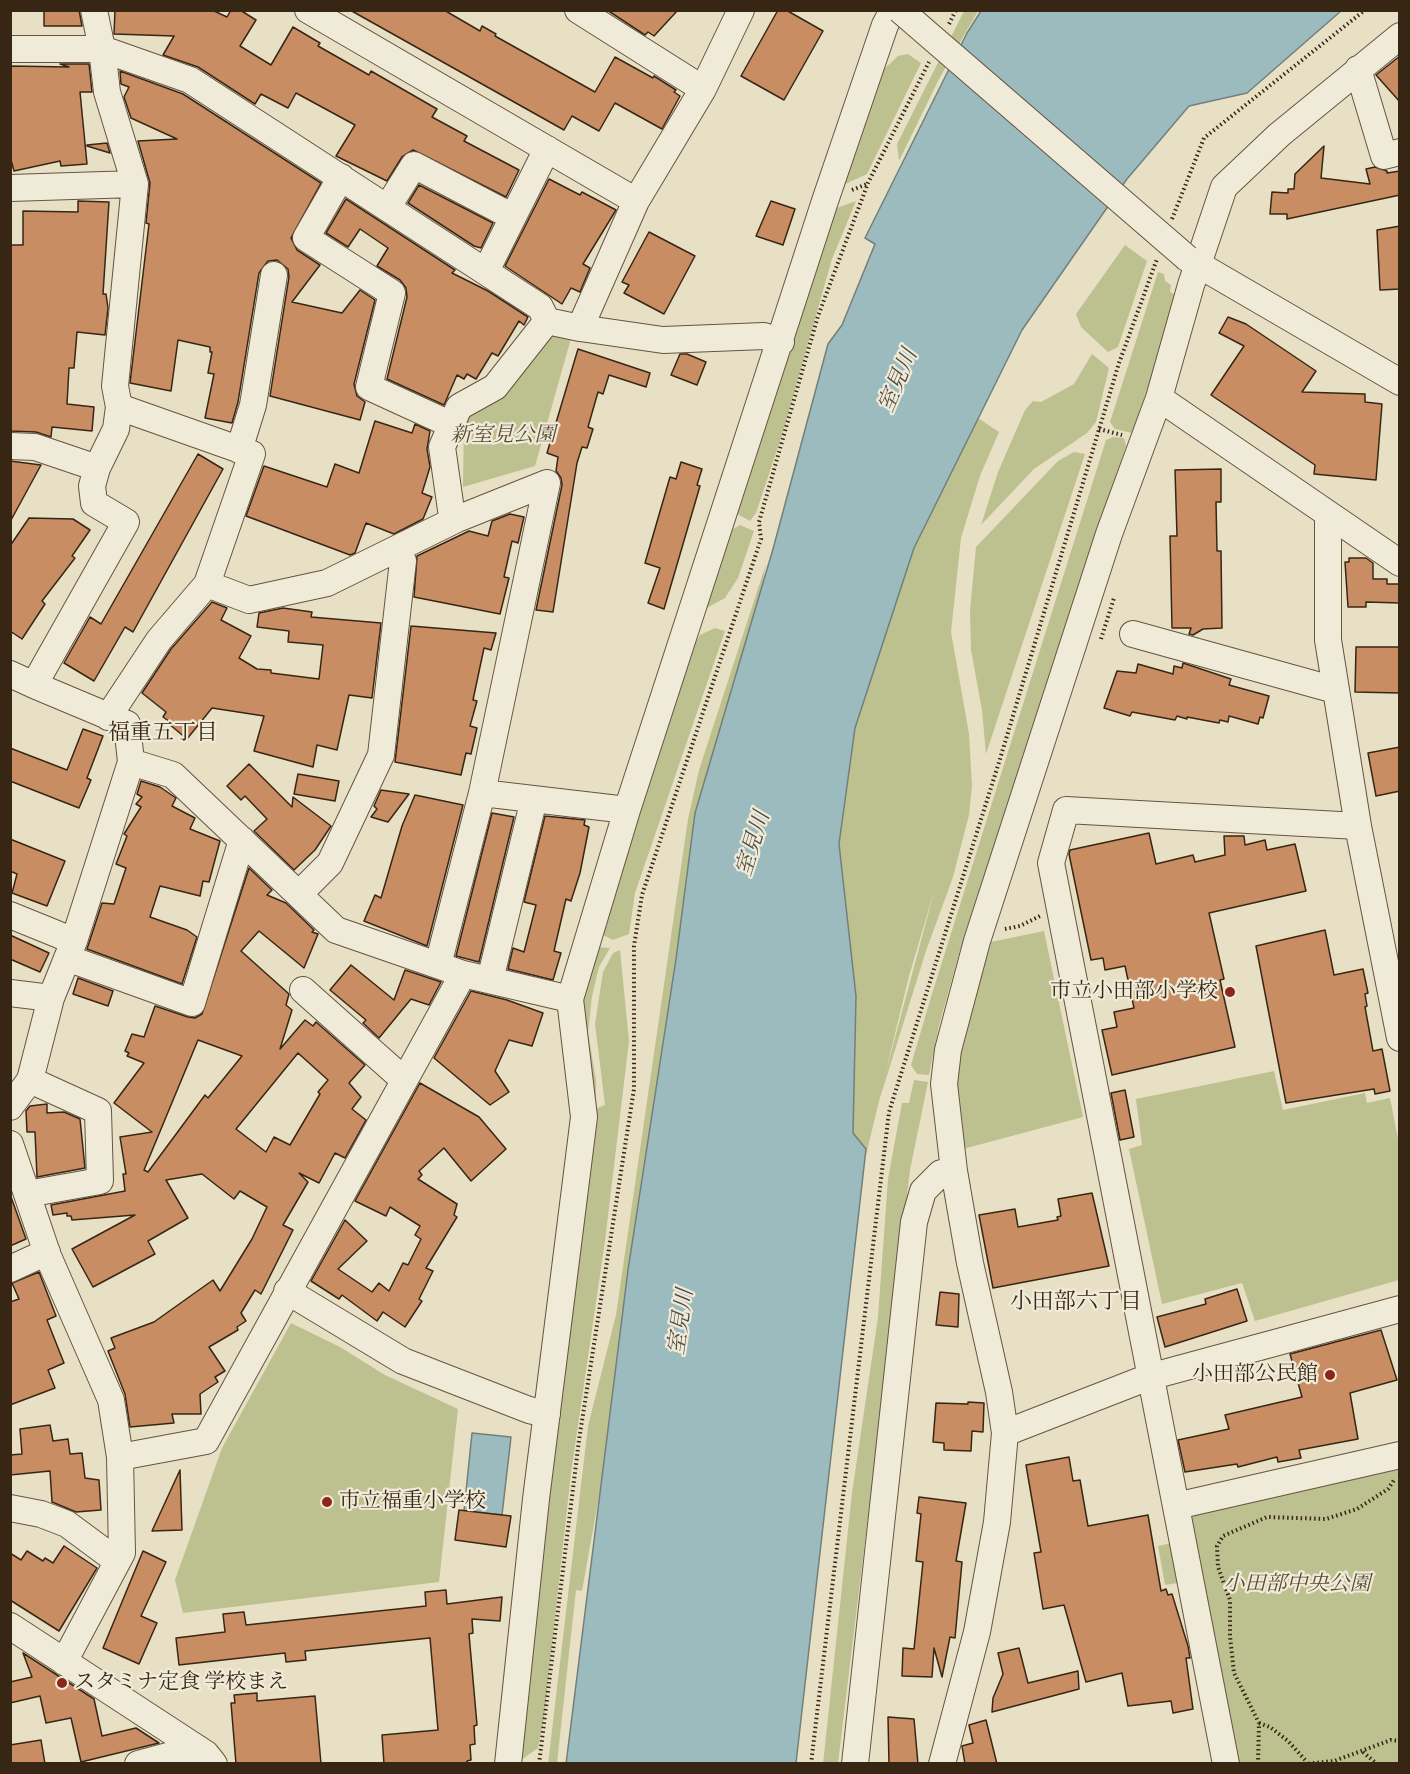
<!DOCTYPE html>
<html>
<head>
<meta charset="utf-8">
<style>
  body { margin:0 }
  #map { position:relative; width:1410px; height:1774px; overflow:hidden; background:#e8e0c4; font-family:Alegreya,serif }
  canvas { display:block }
  .frame { position:absolute; inset:0; border:12px solid #382615; pointer-events:none }
</style>
</head>
<body>
<div id="map">
<canvas width="1410" height="1774"></canvas>
<div class="frame"></div>
</div>
<script>
const g = document.querySelector('canvas').getContext('2d');
g.lineJoin = 'round';
function fill(path, color) { g.fillStyle = color; g.fill(path, 'evenodd'); }
const poly = rows => new Path2D(rows.map(r => 'M' + r).join(''));
function trace(path, color, width, dash) { g.strokeStyle = color; g.lineWidth = width; g.lineCap = dash ? 'butt' : 'round'; g.setLineDash(dash || []); g.stroke(path); }
function write(font, color, halo, rows, align = 'center') {
  g.font = font + ' Alegreya,"Noto Serif JP",serif'; g.lineWidth = 4.5; g.setLineDash([]); g.textBaseline = 'middle'; g.strokeStyle = halo; g.fillStyle = color; for (const [text, x, y, turn = 0] of rows) {
    g.save(); g.translate(x, y); g.rotate((+turn || 0) * Math.PI / 180); g.textAlign = isNaN(turn) ? turn : align; if (halo) g.strokeText(text, 0, 0); g.fillText(text, 0, 0); g.restore();
  }
}
fill(poly([
  [964,11,978,11,939,79,899,161,897,144],
  [908,54,921,63,867,174,841,186,882,71,898,56],
  [856,201,832,259,783,432,756,513,750,521,737,514,804,297,834,209],
  [1125,245,1147,261,1118,347,1108,352,1081,327,1076,314],
  [1158,272,1164,274,1165,281,1171,285,1170,292,1179,297,1132,433,1115,429,1110,422],
  [547,332,572,335,535,466,463,487,464,414],
  [1092,354,1109,368,1096,422,1087,433,1034,469,981,525,998,472,1025,410,1033,401,1041,402,1074,384],
  [978,418,999,432,980,476,961,538,951,632,969,734,972,786,969,815,953,877,926,951,879,1101,852,1214,832,849,846,727,907,539,930,513],
  [933,895,933,896,885,1075,909,976],
  [1113,437,1124,438,1126,446,965,933,939,1025,929,1075,917,1074,911,1065,931,997,1106,440],
  [1074,452,1085,454,986,754,982,710,971,650,970,611,976,547,1058,461],
  [740,525,754,531,738,578,725,598,703,610,733,529],
  [766,564,582,1591,576,1590,557,1763,548,1764,588,1426,616,1315,688,819,699,770],
  [715,628,725,631,635,893,629,934,613,940,603,935,600,929,695,644,700,635],
  [1044,931,1083,1117,963,1149,956,1066,991,942],
  [595,947,610,948,599,967,592,996,588,1033,596,1080,596,1097,593,1095,584,1032,583,998],
  [620,950,629,1041,605,1241,571,1473,544,1718,538,1748,517,1763,590,1161,598,1120,595,1109,605,1105,595,1024,603,972,613,953],
  [1274,1071,1283,1110,1365,1093,1367,1103,1390,1098,1399,1144,1399,1280,1255,1321,1242,1283,1162,1304,1129,1149,1142,1145,1136,1099],
  [914,1080,928,1082,910,1170,838,1763,823,1764,852,1493,878,1317,888,1179,902,1103,909,1103],
  [291,1323,340,1347,385,1375,458,1409,439,1582,183,1613,175,1580,222,1448],
  [1399,1455,1399,1763,1229,1763,1176,1506],
  [1171,1543,1178,1583,1165,1585,1158,1546]
]), '#bdc08f');
const water = poly([
  [981,11,1341,11,1247,93,1189,106,1127,179,1022,330,914,548,855,728,839,844,856,996,853,1133,866,1149,796,1763,566,1764,628,1270,676,959,695,813,773,549,828,344,842,325,875,244,865,238,967,33,981,11],
  [472,1433,511,1437,502,1515,464,1511,472,1433]
]);
fill(water, '#9bbbbe');
trace(water, '#737f7a', 1.5);
const building = poly([
  [44,10,79,10,82,26,44,26,44,10],
  [115,10,212,10,227,17,231,10,240,10,256,20,240,46,271,65,293,27,320,43,318,46,369,75,371,71,437,109,432,117,467,136,464,141,519,170,506,197,413,150,402,157,387,181,336,156,355,125,296,93,288,108,261,94,255,104,198,67,163,55,174,36,114,34,115,10],
  [350,10,444,10,480,31,482,26,496,34,495,36,595,92,615,57,653,78,654,76,676,90,674,92,680,96,662,129,615,103,599,131,572,116,564,130,350,10],
  [607,10,678,10,654,36,648,32,645,35,607,10],
  [778,10,786,10,823,31,784,100,741,76,778,10],
  [1400,56,1400,102,1376,75,1400,56],
  [60,64,89,64,92,92,80,92,87,164,61,166,60,161,14,171,10,156,10,66,69,67,60,64],
  [120,71,183,94,321,183,291,238,297,250,320,265,292,302,342,313,360,290,375,300,354,384,357,396,365,402,360,420,270,396,289,277,288,269,277,260,268,261,259,273,238,402,232,423,205,418,214,374,208,373,212,352,210,352,210,347,178,340,171,391,130,383,149,224,146,223,150,183,138,141,177,139,131,118,124,97,129,87,121,84,120,71],
  [107,143,110,153,87,146,87,145,107,143],
  [1324,146,1321,178,1370,184,1366,169,1375,167,1387,171,1387,173,1400,171,1400,195,1287,219,1287,214,1270,214,1272,192,1288,193,1288,189,1294,189,1295,174,1324,146],
  [549,179,580,195,582,192,616,210,583,264,590,268,580,292,571,288,562,304,505,266,549,179],
  [419,185,493,223,481,248,474,246,408,203,419,185],
  [346,199,455,270,452,273,488,291,528,317,524,325,519,321,498,356,492,353,476,379,467,374,464,379,457,375,444,405,387,379,407,297,406,288,400,280,377,266,388,248,360,229,348,247,326,233,346,199],
  [78,201,109,202,103,294,106,294,108,308,105,335,77,332,74,368,69,368,67,404,94,407,92,431,52,427,51,437,36,432,10,431,10,245,23,245,23,211,78,212,78,201],
  [771,201,795,209,783,245,756,236,771,201],
  [1400,226,1400,289,1380,290,1377,230,1400,226],
  [649,232,695,256,664,314,624,293,629,285,622,282,649,232],
  [1228,317,1246,324,1316,371,1302,392,1365,394,1365,402,1382,404,1376,480,1314,474,1315,465,1211,395,1244,346,1219,333,1228,317],
  [578,349,650,373,646,387,609,375,603,394,598,392,588,427,593,429,587,448,582,447,577,463,553,612,536,610,562,485,561,478,556,471,558,457,547,453,578,349],
  [680,354,687,354,706,362,697,385,671,375,680,354],
  [375,421,412,433,415,424,430,431,427,449,430,467,422,493,432,497,423,519,394,534,366,523,355,553,350,555,246,516,264,466,327,487,335,464,359,473,375,421],
  [198,454,223,469,133,632,125,627,94,681,64,663,90,617,101,624,198,454],
  [10,461,41,465,10,522,10,461],
  [681,462,702,469,697,485,700,486,664,609,648,603,660,568,645,563,670,477,676,479,681,462],
  [1221,469,1221,502,1216,502,1217,551,1221,551,1222,628,1203,629,1193,635,1189,634,1191,628,1172,628,1170,536,1177,536,1175,470,1221,469],
  [510,514,524,517,518,543,512,541,504,577,509,578,500,614,414,597,417,556,469,531,488,536,492,521,510,514],
  [29,518,73,519,90,530,72,556,75,558,42,601,45,604,22,639,10,631,10,546,29,518],
  [1349,558,1366,558,1373,563,1373,579,1387,579,1387,584,1400,584,1400,603,1366,602,1366,607,1348,607,1345,562,1349,562,1349,558],
  [212,602,227,608,221,620,251,636,239,658,257,669,271,670,271,673,319,679,323,645,288,642,289,631,257,627,259,613,283,608,312,612,311,617,381,623,372,698,349,695,337,750,317,745,313,767,254,751,264,716,212,708,187,739,169,724,170,722,163,717,166,712,142,693,171,649,212,602],
  [411,626,496,633,491,650,484,648,473,700,477,701,470,726,477,728,471,754,466,753,461,775,395,762,411,626],
  [1356,647,1400,647,1400,693,1355,692,1356,647],
  [1183,663,1231,679,1229,685,1269,696,1263,718,1260,717,1258,724,1229,716,1228,722,1220,720,1219,723,1187,717,1187,719,1177,716,1175,720,1132,712,1130,716,1104,708,1117,671,1136,673,1138,664,1173,674,1174,666,1182,668,1183,663],
  [83,729,103,736,87,778,91,780,79,808,10,781,10,748,67,770,83,729],
  [1400,747,1400,791,1376,796,1368,753,1400,747],
  [249,764,292,807,293,797,331,826,315,850,294,870,254,831,267,819,245,796,241,800,227,786,249,764],
  [298,774,339,781,335,801,294,794,298,774],
  [141,781,160,787,176,798,172,806,195,818,190,829,220,841,209,882,203,881,200,896,160,886,150,917,187,930,197,937,182,984,87,949,102,903,114,904,126,868,116,864,127,836,124,834,141,807,136,804,142,797,137,794,141,781],
  [381,790,409,794,388,822,371,817,377,809,374,806,381,790],
  [415,795,463,805,427,946,364,921,375,895,381,898,402,826,415,795],
  [492,813,514,817,479,962,456,956,492,813],
  [545,816,585,820,584,825,589,827,580,873,571,901,566,899,554,951,561,953,553,980,508,969,513,948,524,952,536,905,524,902,545,816],
  [1149,833,1156,864,1193,855,1195,862,1225,855,1224,836,1244,836,1245,845,1265,840,1267,850,1295,844,1306,891,1209,913,1224,979,1220,980,1235,1047,1112,1075,1102,1030,1117,1027,1114,1012,1134,1008,1125,966,1105,970,1103,958,1091,960,1069,854,1070,850,1149,833],
  [10,839,65,861,47,906,12,893,17,874,10,871,10,839],
  [249,868,272,890,267,895,286,903,314,930,312,932,318,934,304,968,259,931,241,951,289,994,286,1005,292,1010,280,1049,305,1020,313,1026,316,1022,365,1065,349,1083,361,1097,352,1109,366,1120,345,1158,335,1153,319,1183,299,1173,308,1182,283,1225,293,1230,261,1294,255,1290,241,1313,246,1321,237,1327,238,1330,209,1347,225,1371,215,1377,218,1382,200,1394,201,1414,172,1414,174,1423,130,1427,125,1394,108,1351,115,1348,111,1338,154,1322,213,1280,220,1291,252,1239,267,1207,240,1191,234,1199,202,1174,166,1180,188,1218,148,1241,155,1254,93,1287,72,1249,135,1215,72,1220,71,1216,67,1216,67,1213,53,1215,51,1205,125,1191,123,1174,126,1174,120,1137,152,1132,114,1103,144,1063,127,1056,129,1053,125,1051,132,1034,144,1037,155,1006,188,1017,195,1018,202,1014,249,868],
  [198,1040,242,1056,208,1098,205,1095,148,1172,144,1170,198,1040],
  [298,1053,328,1080,318,1092,320,1094,290,1145,274,1137,266,1152,236,1129,298,1053],
  [1325,930,1334,975,1363,969,1368,993,1365,994,1367,1006,1365,1007,1373,1051,1382,1049,1390,1091,1375,1094,1374,1089,1286,1103,1256,946,1325,930],
  [10,935,49,953,40,972,10,959,10,935],
  [351,965,394,1000,405,970,441,982,429,1005,411,999,379,1038,363,1023,366,1020,330,990,351,965],
  [78,978,113,991,108,1006,73,994,78,978],
  [471,991,507,1000,543,1013,532,1046,509,1040,495,1071,509,1092,490,1105,434,1058,471,991],
  [420,1083,479,1117,506,1149,471,1181,444,1148,419,1171,422,1175,418,1179,457,1204,454,1215,457,1217,426,1268,433,1271,419,1299,422,1301,405,1327,383,1312,377,1321,342,1295,339,1299,311,1281,345,1220,367,1241,338,1269,372,1292,379,1283,389,1291,403,1263,408,1265,421,1239,415,1235,420,1226,390,1207,386,1216,355,1201,420,1083],
  [1125,1090,1134,1137,1120,1140,1111,1093,1125,1090],
  [47,1104,47,1113,64,1112,80,1119,85,1168,37,1177,35,1132,27,1132,26,1111,30,1106,47,1104],
  [1092,1193,1109,1266,993,1288,979,1215,1015,1209,1018,1227,1058,1220,1057,1217,1061,1216,1058,1199,1092,1193],
  [10,1194,26,1239,10,1246,10,1194],
  [39,1272,56,1316,47,1320,64,1363,48,1370,55,1388,10,1405,10,1302,19,1299,12,1283,39,1272],
  [1237,1289,1247,1321,1165,1347,1157,1317,1206,1304,1205,1299,1237,1289],
  [940,1292,959,1294,958,1327,936,1325,940,1292],
  [1381,1330,1397,1380,1350,1393,1358,1439,1299,1450,1301,1458,1278,1462,1277,1457,1238,1467,1237,1464,1185,1472,1178,1440,1229,1429,1225,1415,1302,1397,1290,1354,1381,1330],
  [968,1402,984,1403,983,1432,972,1431,971,1451,944,1450,944,1443,933,1442,936,1403,968,1404,968,1402],
  [50,1425,53,1441,68,1439,70,1454,82,1453,85,1478,99,1480,101,1510,76,1512,52,1502,50,1471,10,1475,10,1455,22,1454,20,1429,50,1425],
  [1069,1457,1073,1481,1080,1480,1088,1526,1148,1515,1161,1591,1166,1589,1168,1595,1172,1594,1188,1646,1190,1658,1186,1658,1193,1709,1173,1713,1171,1701,1128,1706,1122,1673,1086,1682,1064,1605,1043,1609,1034,1553,1041,1552,1026,1465,1069,1457],
  [180,1470,182,1530,152,1531,180,1470],
  [919,1497,966,1503,956,1561,962,1562,955,1638,950,1637,942,1677,934,1648,932,1677,902,1676,903,1648,914,1649,923,1562,916,1561,921,1514,917,1513,919,1497],
  [459,1510,511,1516,506,1547,455,1540,459,1510],
  [64,1546,97,1568,59,1631,10,1600,10,1553,21,1560,27,1551,43,1561,45,1558,53,1563,64,1546],
  [143,1551,166,1562,141,1616,157,1623,139,1664,103,1648,143,1551],
  [446,1590,447,1604,502,1597,500,1621,472,1619,473,1633,469,1634,477,1725,474,1726,475,1744,470,1745,471,1760,467,1761,467,1764,384,1764,382,1735,438,1730,430,1638,305,1651,306,1660,286,1662,285,1653,179,1665,176,1638,225,1632,223,1614,244,1612,246,1625,426,1606,425,1592,446,1590],
  [1019,1648,1028,1683,1078,1671,1079,1689,992,1712,993,1698,1003,1674,998,1653,1019,1648],
  [23,1653,94,1699,102,1736,136,1728,159,1743,81,1762,71,1718,46,1723,40,1696,10,1703,10,1682,32,1677,23,1653],
  [257,1693,257,1701,315,1696,321,1764,236,1764,231,1703,235,1703,234,1695,257,1693],
  [888,1717,914,1719,918,1764,889,1764,888,1717],
  [986,1720,997,1764,965,1764,962,1746,973,1743,969,1725,986,1720],
  [41,1740,45,1764,10,1764,10,1745,41,1740]
]);
fill(building, '#c88d63');
trace(building, '#382615', 1.5);
const minor = poly([
  [94,10,102,49,107,92,135,184,115,386,119,407],
  [308,10,636,201],
  [578,10,703,89],
  [741,10,703,89,636,201,580,328,663,340,764,336,781,342],
  [10,49,102,49,190,80,540,307,547,321,580,328],
  [1358,69,1384,156,1400,152],
  [341,177,306,238,392,293,369,387,452,425],
  [10,188,135,184],
  [387,208,414,165,513,217],
  [1187,258,1400,382],
  [486,271,547,149],
  [1159,398,1400,563],
  [10,446,35,447,97,468,92,486,94,503,126,522,34,685,127,724,131,762,74,941,51,998,30,1080,10,1107],
  [239,450,253,405,274,275],
  [97,468,116,429,119,407,252,454,207,584,159,640,108,717],
  [1328,516,1328,640,1358,826,1400,1038],
  [457,519,547,483,482,793],
  [207,584,249,600,327,583,457,519,451,510,442,447,459,407,495,387,547,321],
  [1133,634,1335,690],
  [10,674,34,685],
  [131,762,173,775,336,930,463,974],
  [299,894,330,863,381,755,403,561,396,549],
  [10,915,74,941],
  [67,958,192,1003,242,840],
  [438,965,482,793,627,810],
  [490,980,534,799],
  [303,990,404,1080],
  [10,993,51,998],
  [10,1144,48,1256,111,1400,120,1457,122,1553,64,1662],
  [27,1194,100,1181,98,1111,30,1080],
  [10,1269,47,1252],
  [287,1291,403,1361,529,1410,547,1414],
  [1005,1433,1149,1377,1400,1309],
  [120,1457,206,1441,463,974,570,999],
  [1176,1506,1400,1455],
  [10,1508,41,1514,67,1524,117,1561],
  [10,1626,206,1754,214,1764],
  [138,1764,197,1748],
  [508,1764,536,1499,584,1117,570,999,627,810,825,201,885,25,893,10],
  [855,1764,914,1222,923,1191,941,1173,954,1171,944,1084,948,1050,977,941,1109,534,1159,398,1191,285,1224,187,1279,135,1400,36],
  [942,1764,977,1632,997,1522,1005,1433,999,1392,970,1263,954,1171],
  [1226,1764,1051,863,1066,810,1358,826]
]);
trace(minor, '#645441', 28);
trace(poly([
  [949,24,956,10],
  [852,190,867,184],
  [1172,219,1204,138,1365,10],
  [1099,429,1122,435],
  [1101,639,1114,598],
  [1005,929,1020,926,1040,916],
  [1259,1723,1270,1727,1288,1741,1307,1762],
  [1363,1752,1377,1764],
  [539,1764,579,1440,634,1089,634,946,642,895,761,539,759,522,818,316,868,183,929,62],
  [811,1764,889,1112,1000,759,1119,363,1157,259],
  [1258,1764,1259,1723,1234,1673,1230,1636,1230,1600,1218,1567,1217,1546,1223,1536,1267,1517,1326,1519,1357,1509,1388,1489,1394,1480],
  [1304,1764,1334,1761,1391,1740,1400,1741]
]), '#382615', 4, [1.5, 3]);
trace(minor, '#f0ebd9', 26);
const minorBridge = poly([
  [900,10,1187,258]
]);
trace(minorBridge, '#645441', 28, []);
trace(minorBridge, '#f0ebd9', 26);
for (const [x, y, r, color] of [
  [1230,992,6,"#8f2418"],
  [1330,1375,6,"#8f2418"],
  [327,1502,6,"#8f2418"],
  [62,1683,6,"#8f2418"]
]) { const dot = new Path2D(); dot.arc(x, y, r, 0, 2 * Math.PI); g.fillStyle = color; g.fill(dot); trace(dot, '#f0ebd9', 2); }
write('italic 21px', '#594c34', '#f0ebd9', [
  ["新室見公園",503,436],
  ["小田部中央公園",1297,1585]
]);
write('21px', '#382615', '#f0ebd9', [
  ["市立小田部小学校",1218,992],
  ["小田部公民館",1318,1375],
  ["市立福重小学校",339,1502,"left"],
  ["スタミナ定食 学校まえ",74,1683,"left"]
], 'right');
write('italic 22px', '#514b3f', '#f0ebd9', [
  ["室見川",899,381,-67],
  ["室見川",754,844,-73],
  ["室見川",682,1322,-82]
]);
write('22px', '#382615', '#f0ebd9', [
  ["福重五丁目",163,734],
  ["小田部六丁目",1076,1303]
]);
</script>
</body>
</html>
